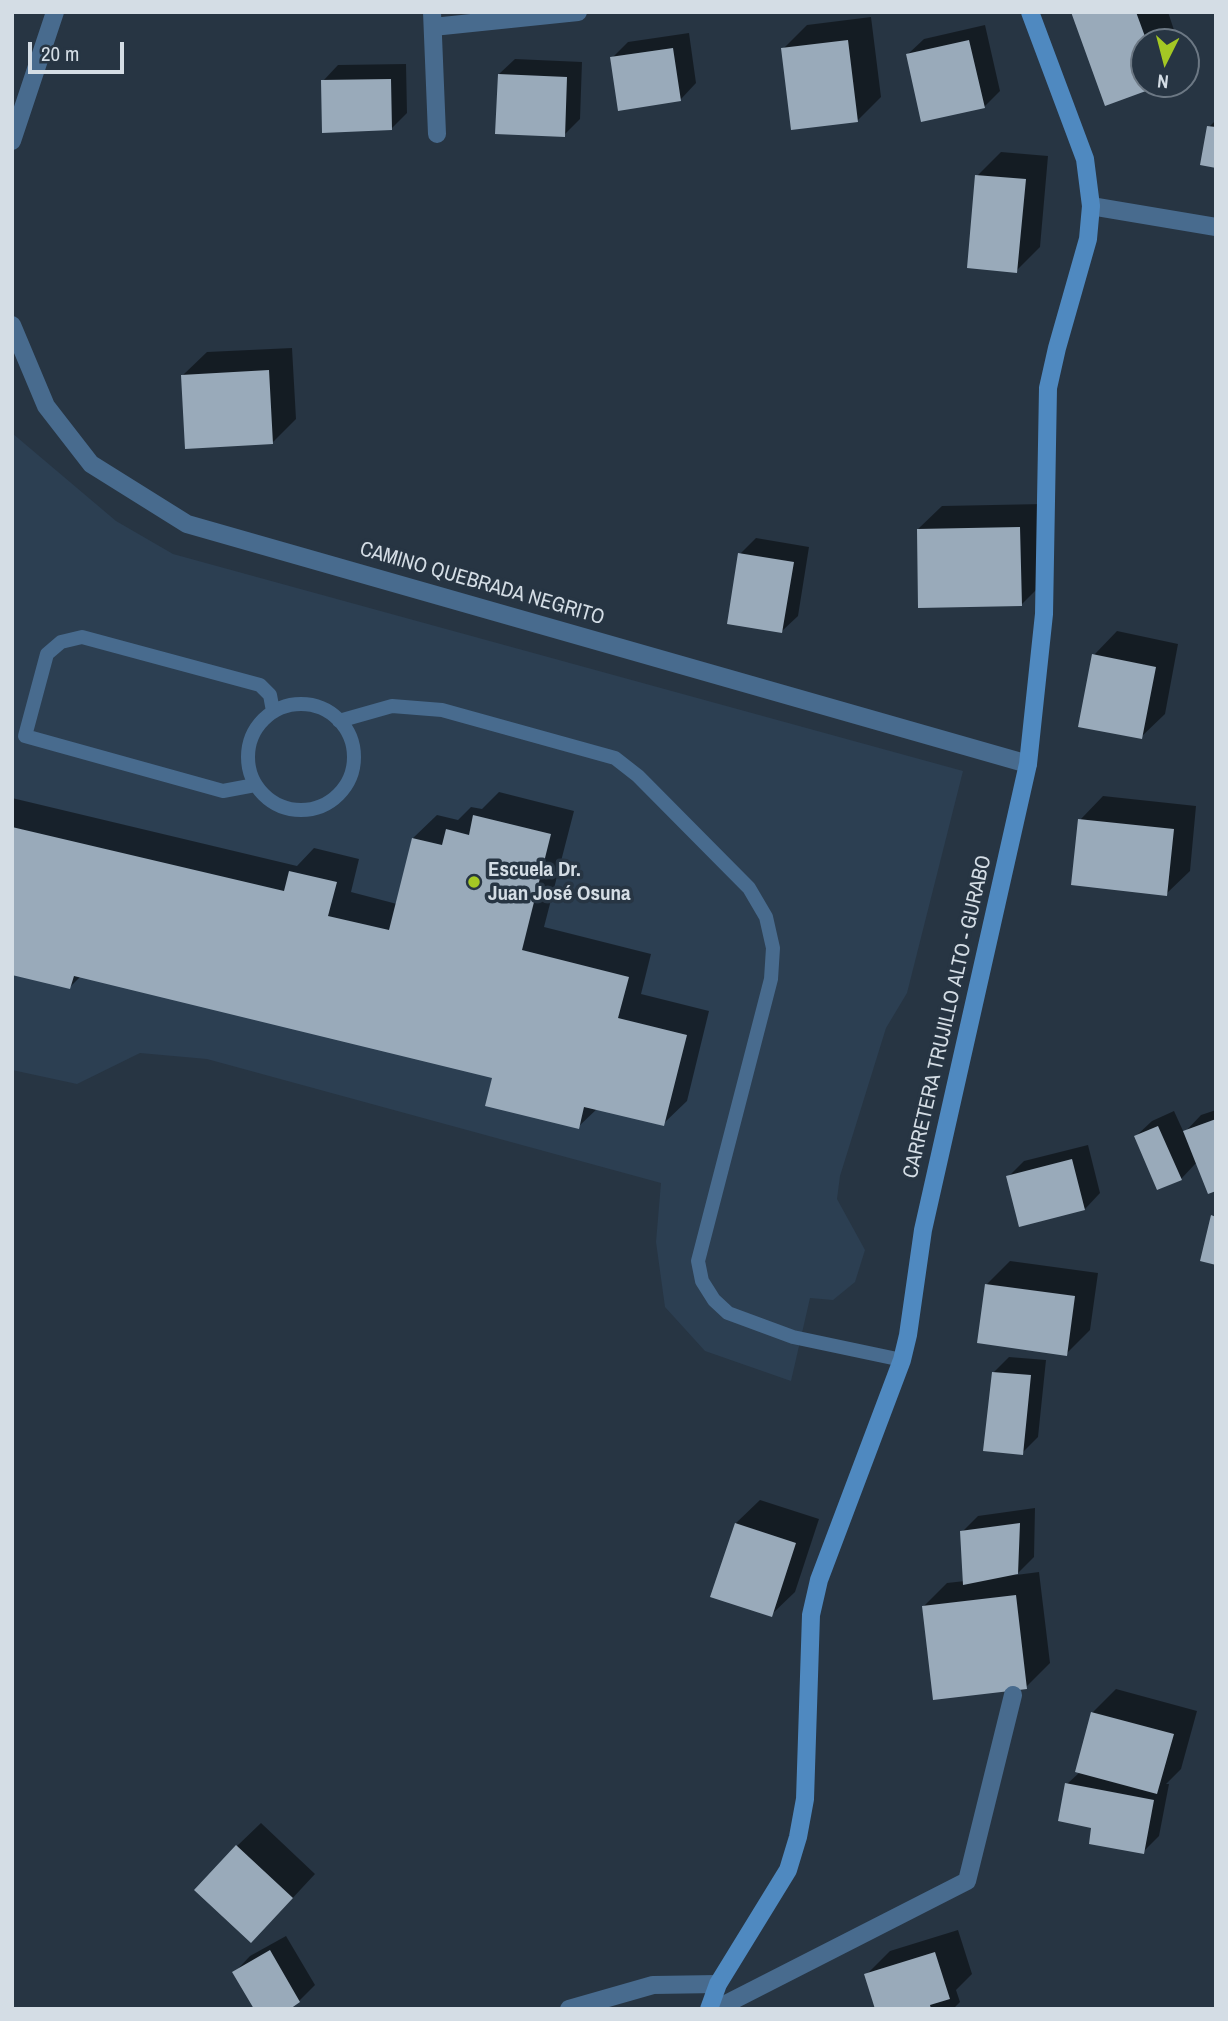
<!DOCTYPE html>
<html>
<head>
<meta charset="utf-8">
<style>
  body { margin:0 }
  #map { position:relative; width:1228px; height:2021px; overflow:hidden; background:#273543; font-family:"Archivo Narrow",sans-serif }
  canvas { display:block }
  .frame { position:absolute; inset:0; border:14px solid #d4dde5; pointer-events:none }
  .north { position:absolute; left:1130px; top:28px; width:70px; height:70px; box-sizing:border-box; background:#273543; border:2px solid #6c7884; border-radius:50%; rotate:186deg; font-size:19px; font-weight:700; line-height:28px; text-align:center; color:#d4dde5 }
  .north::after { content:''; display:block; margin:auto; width:24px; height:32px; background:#a4c824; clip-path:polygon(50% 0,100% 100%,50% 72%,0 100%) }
  .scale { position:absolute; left:28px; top:42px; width:96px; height:32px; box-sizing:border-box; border:4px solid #d4dde5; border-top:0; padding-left:9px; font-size:21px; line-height:24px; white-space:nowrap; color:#d4dde5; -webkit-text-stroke:5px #273543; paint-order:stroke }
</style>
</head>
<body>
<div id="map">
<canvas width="1228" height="2021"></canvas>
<div class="frame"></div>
<div class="north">N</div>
<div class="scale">20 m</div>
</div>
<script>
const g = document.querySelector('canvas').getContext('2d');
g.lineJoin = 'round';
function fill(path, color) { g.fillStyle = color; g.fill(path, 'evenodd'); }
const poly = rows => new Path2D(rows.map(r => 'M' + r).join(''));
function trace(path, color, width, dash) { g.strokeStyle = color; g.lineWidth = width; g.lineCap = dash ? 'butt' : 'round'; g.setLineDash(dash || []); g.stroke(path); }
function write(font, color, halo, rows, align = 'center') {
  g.font = font + ' "Archivo Narrow",sans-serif'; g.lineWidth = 7; g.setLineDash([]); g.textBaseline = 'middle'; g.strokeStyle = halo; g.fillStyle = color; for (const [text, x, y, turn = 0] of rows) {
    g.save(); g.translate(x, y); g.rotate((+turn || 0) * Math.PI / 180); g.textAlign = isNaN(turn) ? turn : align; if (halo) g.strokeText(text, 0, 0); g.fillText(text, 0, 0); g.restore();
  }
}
fill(poly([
  [12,433,116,521,173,554,963,771,907,993,886,1028,840,1176,837,1199,865,1250,855,1282,833,1300,810,1298,791,1381,705,1351,665,1307,656,1242,661,1183,207,1059,140,1053,77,1084,12,1070]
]), '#2c3f52');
fill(poly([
  [1073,12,1168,12,1178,42,1144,42,1144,84,1161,84,1106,104],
  [871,17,881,97,857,121,783,49,807,25],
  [985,25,1000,91,984,107,908,54,924,39],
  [689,33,696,83,681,99,612,58,628,42],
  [515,59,582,62,580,119,564,135,499,74],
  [406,64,407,113,391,129,323,81,338,65],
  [1216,120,1216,166,1209,127],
  [1001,152,1048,156,1040,247,1016,271,977,176],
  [292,348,296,419,272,443,183,375,207,352],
  [1043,504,1045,581,1021,605,918,529,942,506],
  [756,538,809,547,798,616,782,631,740,554],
  [1117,631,1178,644,1165,714,1141,737,1094,655],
  [499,792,574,811,544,927,651,954,641,994,709,1011,687,1101,663,1124,598,1108,578,1127,494,1077,81,976,70,987,12,974,12,798,297,866,314,848,359,859,351,892,397,904,413,838,437,815,458,820,471,807,482,809],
  [1103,796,1196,806,1190,871,1166,894,1080,820],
  [1216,1110,1216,1189,1197,1162,1181,1179,1136,1136,1152,1121,1174,1111,1184,1133,1201,1115],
  [1088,1145,1100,1193,1085,1209,1008,1177,1024,1161],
  [1010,1261,1098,1273,1090,1330,1066,1354,986,1285],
  [1009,1357,1046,1360,1038,1437,1022,1453,993,1373],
  [760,1500,819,1519,795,1592,771,1615,736,1523],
  [1035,1508,1034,1557,1016,1575,1039,1572,1050,1663,1026,1687,924,1606,947,1583,965,1581,962,1532,978,1516],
  [1116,1689,1197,1711,1181,1769,1166,1784,1169,1784,1159,1836,1143,1852,1093,1826,1067,1784,1080,1772,1092,1713],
  [261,1823,315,1874,275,1917,237,1846],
  [958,1930,972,1974,956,1990,960,2002,953,2009,877,2009,866,1975,890,1951],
  [286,1936,315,1985,299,2001,286,2009,235,1972,250,1956]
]), '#0007');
fill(poly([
  [1071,12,1136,12,1147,42,1144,42,1144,84,1165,84,1105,106],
  [848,40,858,122,791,130,781,48],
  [969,40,985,108,921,122,906,54],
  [673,48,681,101,618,111,610,57],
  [498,74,567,77,565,137,495,134],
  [391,79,392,130,322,133,321,80],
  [1207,126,1216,127,1216,168,1200,165],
  [975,175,1026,179,1017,273,967,268],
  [269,370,273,444,185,449,181,375],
  [1020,527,1022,606,918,608,917,529],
  [738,553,794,562,782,633,727,624],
  [1092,654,1156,667,1142,739,1078,727],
  [473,815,551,834,522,950,629,977,618,1018,687,1035,664,1126,584,1107,579,1129,485,1106,492,1078,74,976,70,989,12,975,12,827,284,891,289,871,337,882,328,916,389,930,412,838,442,845,446,829,469,835],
  [1078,819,1174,829,1167,896,1071,885],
  [1216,1119,1216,1191,1208,1194,1183,1131],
  [1158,1126,1182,1180,1157,1190,1134,1136],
  [1072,1159,1085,1210,1019,1227,1006,1176],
  [1211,1215,1216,1217,1216,1265,1200,1261],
  [985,1284,1075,1296,1067,1356,977,1343],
  [992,1372,1031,1375,1023,1455,983,1451],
  [735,1523,796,1543,772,1617,710,1597],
  [1020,1523,1018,1574,963,1585,960,1531],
  [1016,1595,1027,1689,933,1700,922,1606],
  [1091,1712,1174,1734,1157,1794,1075,1772],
  [1065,1783,1154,1800,1144,1854,1089,1844,1091,1828,1058,1821],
  [236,1845,293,1898,251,1943,194,1890],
  [270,1950,300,2002,290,2009,254,2009,232,1972],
  [935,1952,950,1999,930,2005,931,2009,875,2009,864,1974]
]), '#99aaba');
trace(poly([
  '248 757a53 53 0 1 1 106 0a53 53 0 1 1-106 0Z',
  [339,721,392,706,442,710,615,758,638,776,749,888,766,917,773,948,771,979,698,1261,702,1281,714,1300,728,1313,793,1337,902,1360],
  [255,785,223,791,25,736,47,654,61,642,82,637,260,685,270,695,273,711]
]), '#486b8e', 14);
trace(poly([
  [432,12,437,134],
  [433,27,578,12],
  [12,141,55,12],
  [1091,206,1216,227],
  [12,325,46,406,91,464,187,524,1028,764],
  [569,2009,653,1985,718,1984],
  [716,2009,967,1881,1013,1695]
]), '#486b8e', 18);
trace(poly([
  [709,2009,718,1984,788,1870,798,1837,805,1799,811,1615,819,1580,902,1360,908,1335,923,1230,1028,764,1044,614,1048,388,1057,348,1088,239,1091,206,1085,159,1030,12]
]), '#4f89c0', 18);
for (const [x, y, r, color] of [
  [474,882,7,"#a4c824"]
]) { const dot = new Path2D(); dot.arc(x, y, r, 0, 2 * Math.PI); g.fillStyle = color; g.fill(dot); trace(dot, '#273543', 2.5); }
write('21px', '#d4dde5', '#273543', [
  ["CAMINO QUEBRADA NEGRITO",482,584,16],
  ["CARRETERA TRUJILLO ALTO - GURABO",948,1017,-77]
]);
write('bold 21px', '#d4dde5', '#273543', [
  ["Escuela Dr.",488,870],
  ["Juan José Osuna",488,894]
], 'left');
</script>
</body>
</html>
